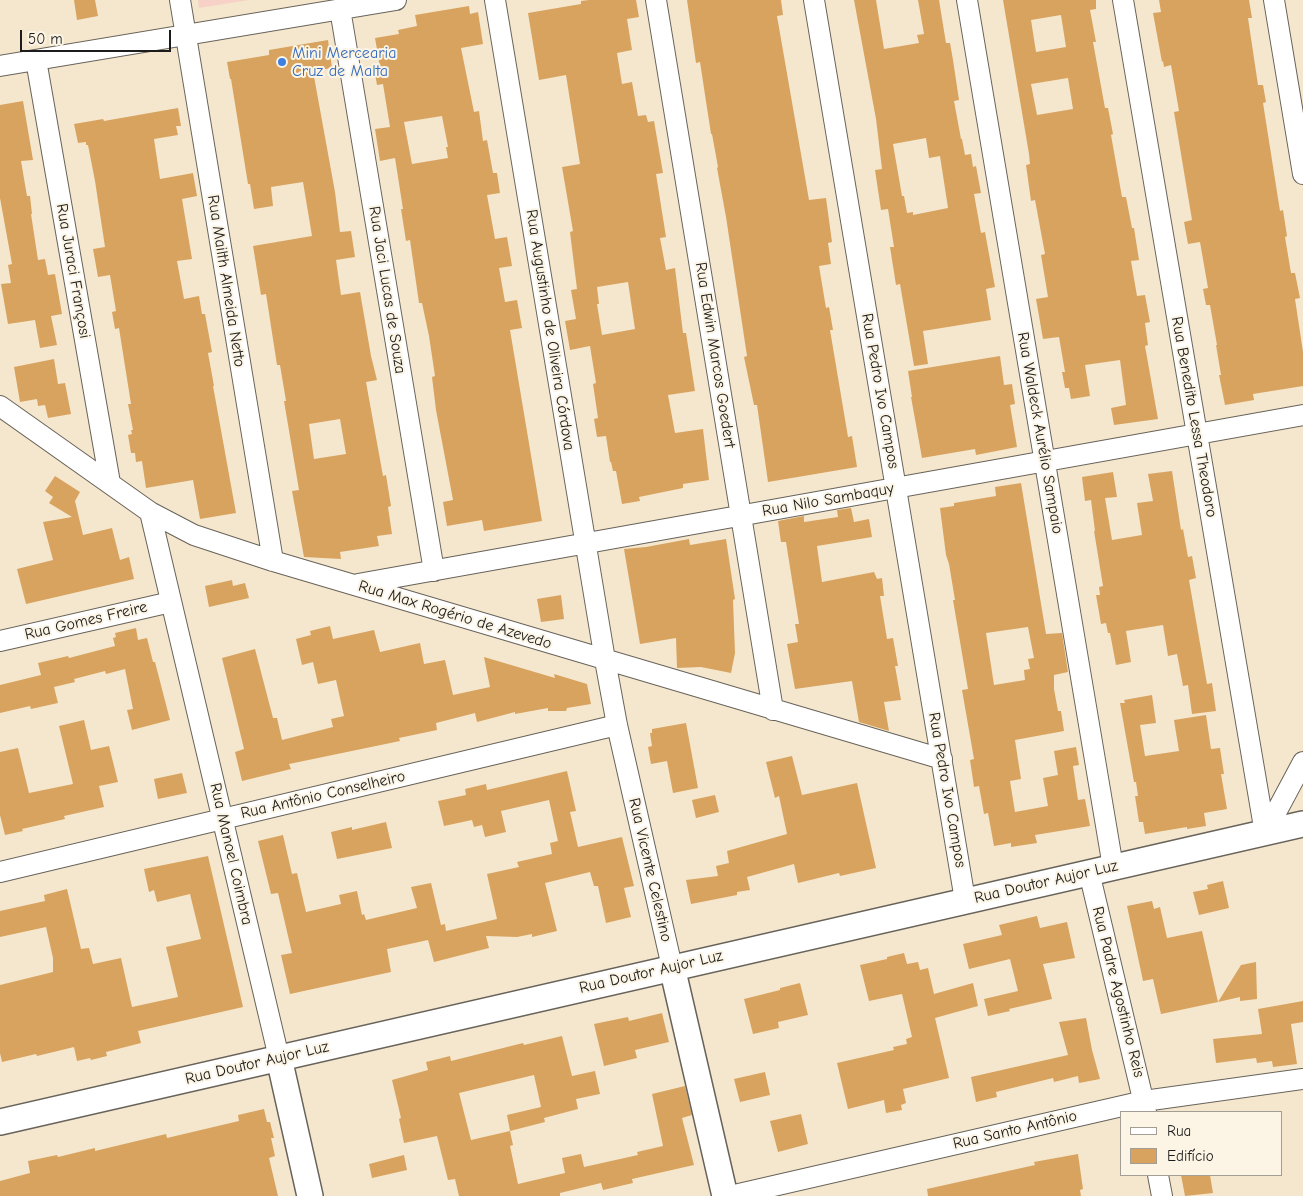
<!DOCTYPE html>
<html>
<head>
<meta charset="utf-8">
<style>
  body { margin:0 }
  #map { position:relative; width:1303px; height:1196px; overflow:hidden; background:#f5e7cd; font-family:"Comic Neue",sans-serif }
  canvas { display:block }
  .legend { position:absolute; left:1120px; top:1111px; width:162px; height:65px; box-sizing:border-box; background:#fcf5e5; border:1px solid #a29e95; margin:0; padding:6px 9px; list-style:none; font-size:15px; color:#1c1c1c }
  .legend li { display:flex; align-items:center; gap:10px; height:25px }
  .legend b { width:25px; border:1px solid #a29e95 }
  .scale { position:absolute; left:20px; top:30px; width:151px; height:22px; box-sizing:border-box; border:2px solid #1c1c1c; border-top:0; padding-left:6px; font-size:15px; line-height:18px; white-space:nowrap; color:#1c1c1c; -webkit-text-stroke:4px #fcf5e5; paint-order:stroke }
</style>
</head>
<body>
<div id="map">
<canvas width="1303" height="1196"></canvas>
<ul class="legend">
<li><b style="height:6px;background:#fff"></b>Rua</li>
<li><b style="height:14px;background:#d8a35f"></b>Edifício</li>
</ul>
<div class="scale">50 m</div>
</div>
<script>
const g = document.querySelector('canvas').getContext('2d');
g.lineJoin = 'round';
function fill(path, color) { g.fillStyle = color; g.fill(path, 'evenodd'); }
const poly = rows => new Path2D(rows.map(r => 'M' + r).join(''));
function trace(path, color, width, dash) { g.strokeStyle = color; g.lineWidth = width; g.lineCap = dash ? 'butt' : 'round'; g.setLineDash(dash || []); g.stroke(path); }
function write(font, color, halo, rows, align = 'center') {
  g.font = font + ' "Comic Neue",sans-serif'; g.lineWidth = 4; g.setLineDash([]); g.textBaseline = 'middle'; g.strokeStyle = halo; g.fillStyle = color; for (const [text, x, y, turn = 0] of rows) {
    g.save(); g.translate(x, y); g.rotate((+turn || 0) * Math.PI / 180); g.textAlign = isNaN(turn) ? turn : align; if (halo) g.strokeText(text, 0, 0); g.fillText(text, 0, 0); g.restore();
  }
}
fill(poly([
  [198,0,249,0,199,8]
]), '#f7d1c8');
fill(poly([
  [74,0,95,0,98,16,77,20],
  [589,0,636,0,639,17,627,19,632,50,617,53,622,84,632,82,638,116,646,115,648,122,654,121,663,173,656,174,666,237,660,238,666,270,675,268,683,333,686,333,695,391,668,395,675,433,703,429,709,480,683,484,683,488,639,497,640,501,622,504,616,471,613,471,611,462,610,462,606,436,597,437,594,419,598,418,593,384,596,383,590,346,570,350,565,321,576,319,571,290,577,289,570,232,573,231,562,167,580,164,566,75,539,80,528,13,581,4,581,1],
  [628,282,635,329,602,335,597,304,599,304,597,287],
  [687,0,781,0,783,15,777,16,809,200,826,198,832,242,828,243,831,264,819,266,826,308,829,307,833,330,830,330,848,437,852,436,857,467,768,482,757,405,754,405,744,357,747,356,726,217,717,168,718,167,712,134,711,134,700,62,696,63],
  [854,0,876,0,884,49,919,43,917,35,924,34,918,0,939,0,946,43,950,43,953,60,959,100,954,101,961,139,962,139,965,155,971,154,973,167,976,166,981,193,974,194,981,233,985,232,995,287,986,289,991,320,923,331,928,364,914,366,900,284,896,285,890,247,894,247,888,209,881,210,875,170,882,169,876,119],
  [926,138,929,158,940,156,948,208,913,215,913,212,907,213,904,196,902,196,893,144],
  [1003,0,1096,0,1096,9,1090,10,1096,42,1093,42,1105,108,1108,108,1113,134,1111,135,1122,197,1126,197,1132,228,1134,228,1139,260,1131,261,1137,296,1145,295,1150,322,1145,323,1148,345,1145,346,1158,419,1114,425,1111,408,1126,405,1120,360,1085,365,1090,396,1071,399,1069,388,1065,388,1062,372,1065,372,1059,337,1043,339,1036,299,1048,297,1041,255,1045,254,1035,200,1031,201,1026,165,1030,164,1029,154],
  [1061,15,1066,47,1036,52,1031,20],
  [1068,78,1073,109,1037,115,1031,84],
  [1159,0,1249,0,1252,18,1248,18,1258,85,1263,85,1266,102,1263,103,1280,211,1283,210,1287,236,1285,237,1291,273,1295,273,1300,298,1295,299,1303,352,1303,386,1253,394,1254,400,1225,405,1219,375,1221,375,1216,345,1217,345,1210,305,1206,305,1203,289,1208,288,1200,242,1188,244,1184,222,1192,220,1174,112,1179,111,1171,65,1164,67,1163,61,1162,62,1153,13,1161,12],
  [469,6,470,14,478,12,483,44,461,48,474,112,479,111,483,141,487,140,493,173,497,173,500,193,487,195,495,239,507,237,512,266,499,268,505,302,517,300,522,328,510,330,542,521,484,531,482,520,447,526,443,502,453,500,436,410,432,377,435,376,429,336,422,303,419,303,410,240,406,241,401,209,403,209,395,158,380,161,375,129,390,127,383,84,377,85,374,68,380,67,375,38,399,34,398,30,417,26,415,15],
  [442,116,448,147,446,147,448,158,412,164,404,122],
  [328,40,332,68,313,71,335,192,340,232,351,231,355,257,336,260,341,295,360,292,371,356,377,380,366,382,383,476,386,475,391,506,388,507,392,534,377,536,379,546,340,552,341,559,304,557,292,491,299,490,284,401,286,401,280,365,277,365,266,294,261,295,253,246,312,236,303,182,271,187,273,206,254,209,250,184,248,184,231,79,230,79,227,62,269,55,269,50],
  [340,419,346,454,314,459,309,424],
  [23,101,33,160,21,161,27,196,30,196,32,214,31,214,38,260,45,259,48,275,55,274,62,314,51,316,57,345,40,348,35,320,8,324,1,284,11,283,8,265,12,264,0,198,0,105],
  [178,108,181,126,176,126,178,135,154,139,160,179,193,173,197,196,182,199,192,259,177,261,184,299,199,296,202,314,205,314,212,352,208,353,214,386,213,386,236,513,200,519,193,480,146,488,142,461,136,462,135,453,131,453,128,435,132,434,131,430,133,430,128,404,131,404,119,328,115,329,112,312,116,311,110,275,98,277,93,249,105,247,95,181,88,145,86,145,86,142,78,143,74,124,103,119,104,121],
  [1000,356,1004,385,1012,384,1015,404,1010,405,1017,447,976,455,975,449,922,458,911,397,912,397,908,371],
  [54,359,58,384,65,383,71,414,48,418,45,405,38,406,37,399,20,402,14,367],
  [1172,471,1181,530,1183,529,1188,557,1192,556,1196,578,1189,580,1207,684,1212,683,1216,711,1192,714,1188,685,1183,686,1177,654,1168,656,1163,625,1126,631,1131,662,1116,665,1110,633,1108,633,1106,623,1101,624,1096,595,1100,595,1099,587,1103,586,1094,531,1095,531,1091,500,1085,501,1082,477,1113,472,1117,497,1105,498,1112,540,1142,535,1137,503,1153,501,1148,474],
  [55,476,80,492,75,501,83,535,112,528,120,560,129,557,134,579,26,604,17,569,53,560,43,522,72,517,49,503,53,497,45,491],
  [1021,483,1046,634,1062,633,1068,672,1054,675,1054,689,1058,711,1061,711,1064,731,1015,740,1021,779,1010,781,1015,812,1048,806,1043,778,1058,775,1054,751,1076,747,1079,765,1073,766,1078,800,1085,799,1090,826,1035,835,1037,843,1011,847,1011,843,994,846,988,813,984,814,979,786,974,787,970,760,974,759,962,690,968,689,953,600,955,600,949,564,946,555,940,508,954,506,954,503,996,496,995,487],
  [1028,627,1034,658,1028,659,1030,669,1024,670,1025,680,994,685,986,633],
  [851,508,854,522,869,519,872,537,817,546,822,582,874,572,877,579,882,578,884,596,880,596,887,639,893,638,898,666,895,666,901,700,884,702,889,731,859,722,852,681,795,689,787,644,798,642,795,624,799,624,786,542,781,542,778,521,804,516,804,522,838,517,837,510],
  [689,539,690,545,726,539,735,599,733,600,735,653,731,673,701,667,677,668,676,638,640,644,624,549,646,547],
  [232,580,233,586,245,583,249,598,209,607,205,586],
  [561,595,564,619,541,622,537,599],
  [330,626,333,639,374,630,380,652,420,643,424,664,445,660,453,695,490,687,484,657,555,678,554,674,587,684,591,704,567,708,566,711,548,711,548,708,515,714,515,712,477,722,475,713,436,723,437,730,399,738,400,741,289,764,291,769,242,781,235,752,244,749,222,658,255,649,273,718,277,718,282,740,333,727,331,719,344,716,336,680,318,684,313,662,302,665,296,639,311,635,310,631],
  [136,628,138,640,147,638,153,662,155,662,170,720,132,730,127,710,133,709,125,669,106,674,105,671,74,679,75,682,54,687,58,703,31,709,30,706,0,713,0,685,41,675,38,663,68,656,69,658,115,646,113,638,116,637,115,633],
  [1152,695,1156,723,1140,725,1145,756,1179,751,1174,720,1206,715,1211,749,1220,748,1224,774,1221,774,1227,809,1204,813,1206,826,1187,829,1187,827,1145,834,1143,822,1139,822,1135,796,1138,796,1136,782,1134,782,1120,703,1125,703,1124,700],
  [84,720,91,750,109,746,118,782,99,786,104,807,64,816,65,819,22,829,23,831,5,835,0,815,0,752,18,748,29,793,73,784,59,726],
  [686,723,698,788,673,793,667,761,651,764,648,747,652,746,650,733,652,733,652,729],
  [792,756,802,795,857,783,876,868,840,876,839,873,798,883,794,864,747,877,750,890,737,892,737,895,691,904,686,880,718,876,716,866,729,863,727,851,787,834,779,796,775,798,766,762],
  [567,771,576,811,570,812,578,847,622,837,634,886,624,888,631,917,606,923,598,886,594,886,590,872,545,883,557,931,532,937,532,934,517,937,486,936,489,948,434,962,428,940,387,949,391,972,290,994,281,955,292,953,278,893,271,894,258,841,283,835,292,874,297,873,306,912,341,904,339,895,357,891,362,915,364,914,366,920,417,908,411,887,431,883,441,925,445,924,446,931,497,919,487,874,519,867,517,862,552,854,550,843,558,841,549,800,501,811,506,832,485,837,482,825,474,827,472,820,444,826,438,801,466,795,465,789,486,784,487,790],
  [182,773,187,793,158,799,154,779],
  [715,795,719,812,696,818,692,800],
  [386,822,392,848,337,859,331,832,352,827,352,830],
  [208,856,243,1007,138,1031,141,1043,106,1052,107,1056,91,1060,90,1058,77,1061,74,1047,37,1056,36,1054,2,1062,0,1053,0,985,53,972,53,958,46,927,0,937,0,911,45,901,44,895,67,889,81,949,89,948,93,964,121,958,132,1007,178,997,166,947,201,939,190,894,157,902,154,890,149,892,144,869],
  [1223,881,1229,908,1199,915,1193,892,1208,889,1207,885],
  [1152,901,1154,909,1160,907,1167,938,1202,931,1218,1002,1161,1014,1153,979,1143,981,1127,906],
  [1037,916,1040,928,1067,922,1075,958,1043,964,1052,999,1009,1009,1010,1011,988,1016,984,999,1018,991,1010,959,969,969,963,944,1002,935,999,925],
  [904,953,907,964,918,962,920,970,928,968,934,994,973,983,978,1006,935,1018,949,1078,903,1089,906,1103,901,1105,902,1110,886,1113,884,1100,848,1109,837,1063,894,1050,893,1047,907,1044,906,1039,912,1037,902,994,869,1001,860,965,887,959,887,957],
  [1256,962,1257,999,1240,1001,1240,997,1218,1002,1241,965],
  [800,983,808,1015,778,1022,779,1028,753,1034,744,999,780,990,780,988],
  [1303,1001,1303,1022,1291,1024,1297,1064,1273,1067,1272,1061,1257,1063,1256,1058,1216,1063,1213,1039,1262,1034,1258,1009],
  [662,1013,669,1042,635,1050,637,1058,604,1066,594,1024,628,1017,629,1021],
  [1086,1018,1092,1050,1100,1079,1079,1083,1078,1076,1054,1082,1053,1078,996,1092,997,1097,976,1102,971,1077,1068,1055,1059,1022],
  [562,1036,572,1076,595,1071,600,1094,576,1099,578,1109,544,1118,545,1122,510,1131,513,1145,510,1146,518,1184,565,1173,562,1158,581,1154,584,1167,638,1155,637,1152,663,1146,652,1094,685,1086,692,1115,682,1118,694,1165,632,1179,633,1183,603,1190,601,1183,560,1193,560,1196,459,1196,455,1179,448,1180,437,1136,404,1143,399,1119,401,1118,392,1080,428,1070,426,1062,450,1056,451,1061,523,1043,524,1045],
  [534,1075,541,1107,507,1115,510,1131,471,1140,459,1093],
  [765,1072,770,1095,740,1102,734,1079],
  [264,1109,267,1122,270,1122,274,1138,271,1138,275,1156,269,1158,278,1196,0,1196,0,1181,30,1173,28,1161,57,1155,58,1157,95,1148,95,1151,166,1134,167,1138,239,1121,238,1115],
  [801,1114,808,1144,778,1152,770,1121],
  [1078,1154,1083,1189,1080,1190,1081,1196,928,1196,927,1189,1035,1165,1034,1162],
  [404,1155,407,1170,372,1178,369,1164],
  [1181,1175,1210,1175,1213,1193,1185,1196]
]), '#d8a35f');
const minor = poly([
  [180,0,273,561],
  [495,0,605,660,617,725,672,967],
  [656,0,773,710],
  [814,0,965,900],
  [967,0,1113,867],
  [1123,0,1265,833],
  [1274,0,1303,174],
  [340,9,434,571],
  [36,60,110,483],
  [0,66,396,0],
  [0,406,150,512,194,535,273,561,942,759],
  [150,512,279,1058],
  [358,584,1303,415],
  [0,641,171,602],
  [1265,833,1303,762],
  [0,872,617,725],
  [1089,872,1146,1112],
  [1158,1175,1162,1196],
  [730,1196,1144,1101,1303,1079]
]);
const tertiary = poly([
  [672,967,725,1196],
  [279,1058,310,1196],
  [0,1122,1303,824]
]);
trace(minor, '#68635a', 22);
trace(tertiary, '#68635a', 28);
trace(minor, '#fff', 20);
trace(tertiary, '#fff', 25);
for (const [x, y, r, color] of [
  [282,62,5,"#3f7fe0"]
]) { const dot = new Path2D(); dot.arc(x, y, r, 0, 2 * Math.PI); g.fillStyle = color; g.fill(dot); trace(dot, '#fcf5e5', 2); }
write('16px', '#366cbe', '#fcf5e5', [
  ["Mini Mercearia",292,53],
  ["Cruz de Malta",292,71]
], 'left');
write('16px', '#1c1c1c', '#fcf5e5', [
  ["Rua Juraci Françosi",73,271,80],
  ["Rua Mailth Almeida Netto",226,281,81],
  ["Rua Jaci Lucas de Souza",387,290,81],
  ["Rua Augustinho de Oliveira Córdova",550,330,81],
  ["Rua Edwin Marcos Goedert",715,355,81],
  ["Rua Pedro Ivo Campos",880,391,80],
  ["Rua Benedito Lessa Theodoro",1194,417,80],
  ["Rua Waldeck Aurélio Sampaio",1040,433,80],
  ["Rua Nilo Sambaquy",828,500,-10],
  ["Rua Max Rogério de Azevedo",455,615,17],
  ["Rua Gomes Freire",86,621,-13],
  ["Rua Pedro Ivo Campos",947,790,80],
  ["Rua Antônio Conselheiro",323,795,-13],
  ["Rua Manoel Coimbra",231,854,77],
  ["Rua Vicente Celestino",650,870,77],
  ["Rua Doutor Aujor Luz",1046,882,-13],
  ["Rua Doutor Aujor Luz",651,972,-13],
  ["Rua Padre Agostinho Reis",1118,992,76],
  ["Rua Doutor Aujor Luz",257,1063,-13],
  ["Rua Santo Antônio",1015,1130,-13]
]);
</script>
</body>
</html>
